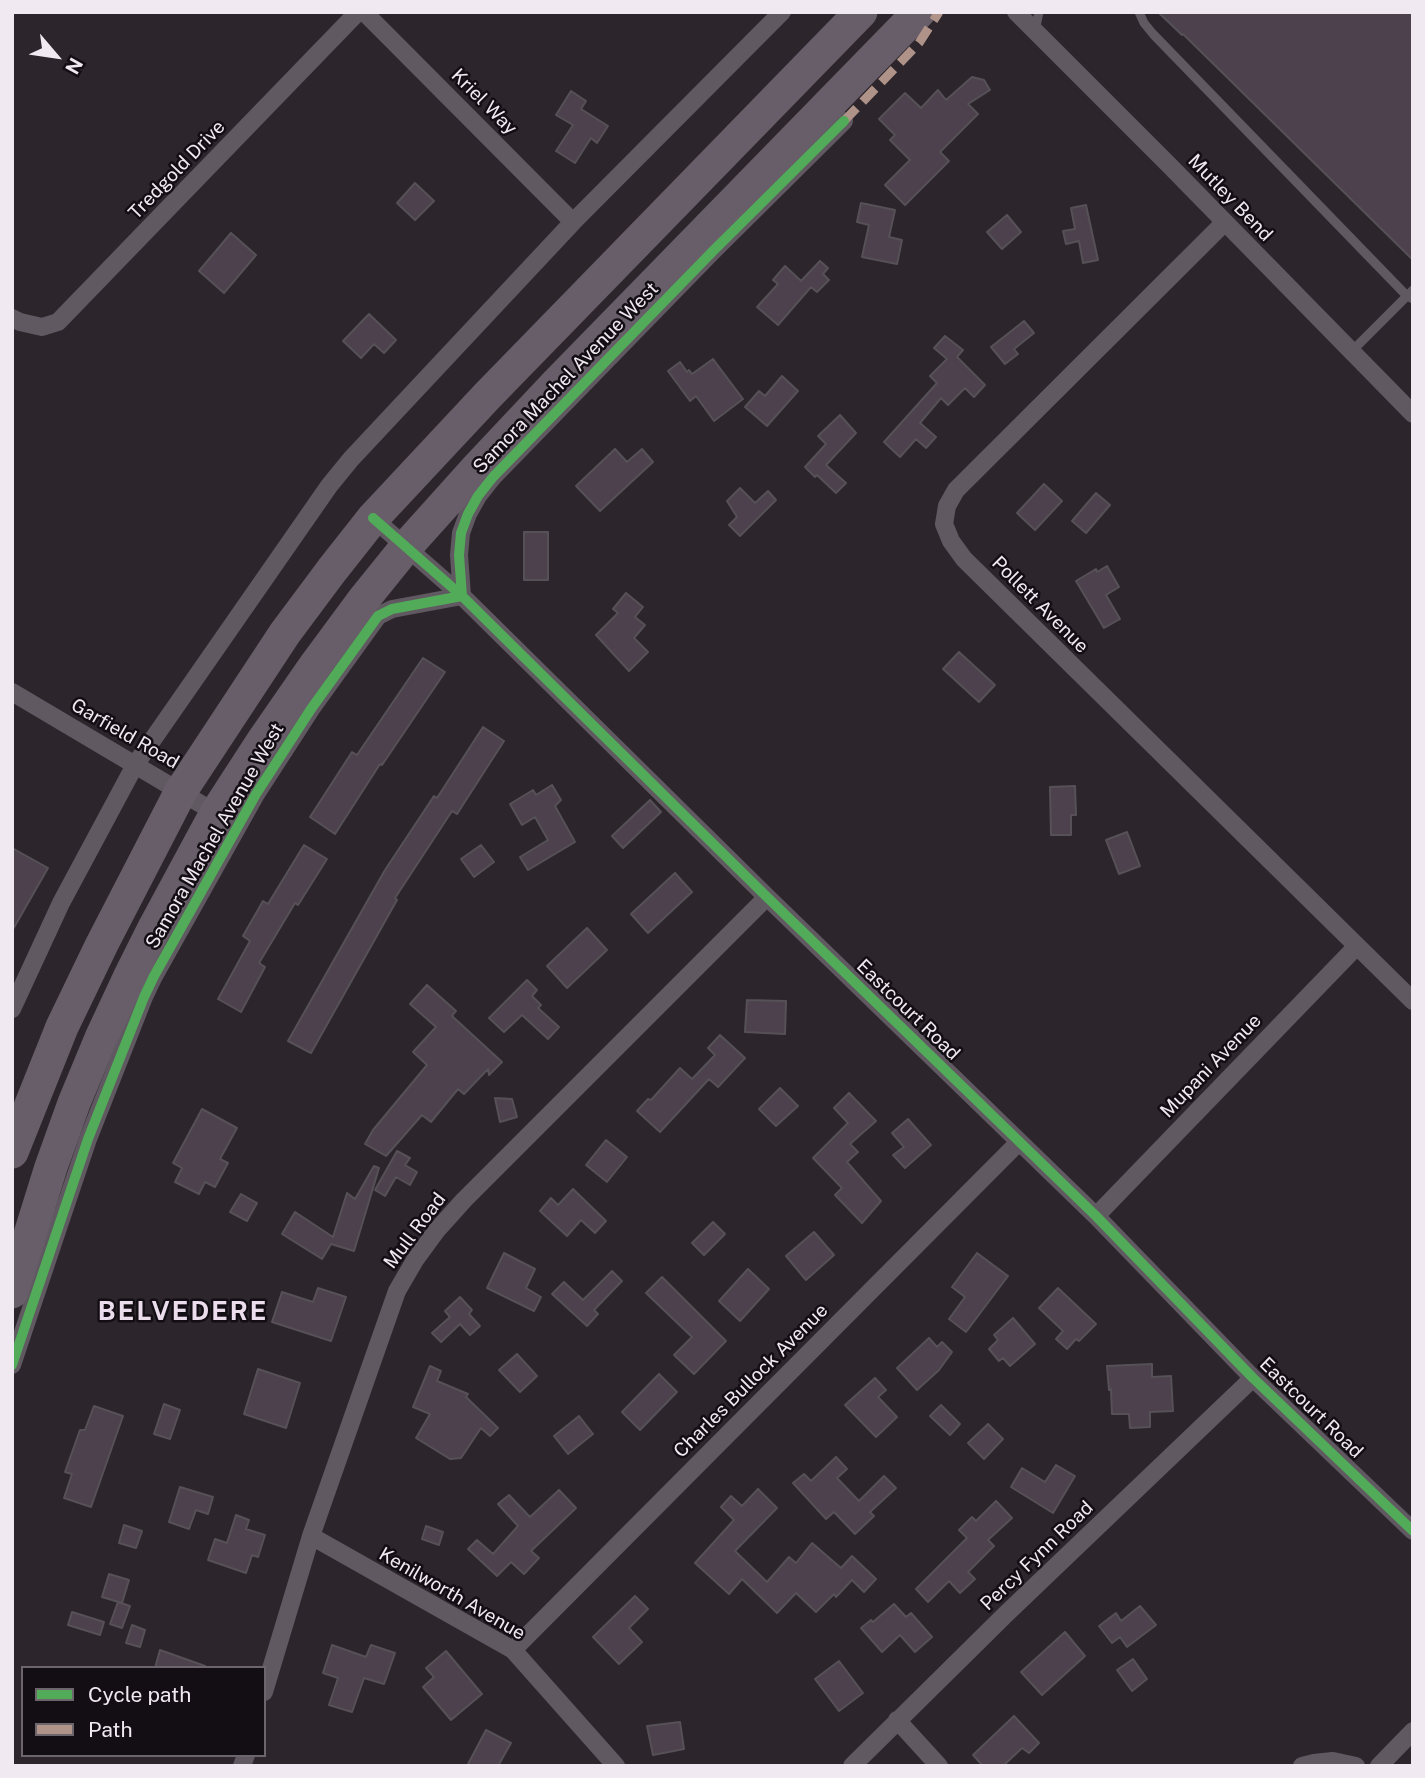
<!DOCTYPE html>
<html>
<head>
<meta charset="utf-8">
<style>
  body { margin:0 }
  #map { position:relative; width:1425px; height:1778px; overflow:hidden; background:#2c262c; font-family:"Public Sans",sans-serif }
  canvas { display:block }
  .frame { position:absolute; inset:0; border:14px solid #f1e9f1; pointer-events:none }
  .legend { position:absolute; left:21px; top:1666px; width:245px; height:91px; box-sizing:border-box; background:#130e14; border:2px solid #6c666c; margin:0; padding:9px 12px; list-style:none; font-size:21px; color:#f1e9f1 }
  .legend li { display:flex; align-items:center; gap:14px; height:35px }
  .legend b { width:35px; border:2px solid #6c666c }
  .north { position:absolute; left:21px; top:21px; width:70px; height:70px; -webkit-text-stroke:5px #130e14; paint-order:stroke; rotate:119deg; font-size:19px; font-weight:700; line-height:28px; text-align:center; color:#f1e9f1 }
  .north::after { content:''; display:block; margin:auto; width:24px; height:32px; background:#f1e9f1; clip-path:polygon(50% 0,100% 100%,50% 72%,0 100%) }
</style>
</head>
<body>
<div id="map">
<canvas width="1425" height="1778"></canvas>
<div class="frame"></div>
<ul class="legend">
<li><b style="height:9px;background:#51ab58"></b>Cycle path</li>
<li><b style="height:9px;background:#af9288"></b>Path</li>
</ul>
<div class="north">N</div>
</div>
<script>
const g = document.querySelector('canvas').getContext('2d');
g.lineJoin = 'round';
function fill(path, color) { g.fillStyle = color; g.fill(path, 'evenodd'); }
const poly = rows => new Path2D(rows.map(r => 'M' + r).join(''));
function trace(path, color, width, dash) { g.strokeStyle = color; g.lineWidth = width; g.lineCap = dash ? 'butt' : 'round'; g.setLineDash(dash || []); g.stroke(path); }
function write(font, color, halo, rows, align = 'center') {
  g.font = font + ' "Public Sans",sans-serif'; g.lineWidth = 5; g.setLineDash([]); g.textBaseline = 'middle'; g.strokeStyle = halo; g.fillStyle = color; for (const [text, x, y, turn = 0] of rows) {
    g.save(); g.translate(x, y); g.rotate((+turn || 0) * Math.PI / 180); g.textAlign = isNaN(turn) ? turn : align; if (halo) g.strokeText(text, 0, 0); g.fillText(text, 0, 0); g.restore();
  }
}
const building = poly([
  [1158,12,1413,12,1413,260,1183,34,1182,35,1158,12],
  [972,77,984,80,990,90,968,104,978,114,940,152,949,161,905,205,885,185,910,160,890,140,895,135,879,119,905,93,921,108,938,90,946,100,972,77],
  [571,91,586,101,581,109,608,126,597,143,591,138,575,163,556,151,573,125,556,115,571,91],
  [415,183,434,201,415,220,397,203,415,183],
  [861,203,895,210,889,237,902,240,897,264,862,257,869,225,857,222,861,203],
  [1086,205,1098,260,1083,263,1079,241,1066,244,1063,231,1075,229,1071,208,1086,205],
  [1007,215,1021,232,1002,249,987,232,1007,215],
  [231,233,256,255,224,293,199,271,231,233],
  [820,261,828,268,823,274,829,280,817,292,811,287,778,325,757,307,778,284,773,280,785,266,801,281,820,261],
  [369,314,396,340,384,353,374,344,361,358,343,341,369,314],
  [1024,321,1034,333,1014,349,1018,354,1005,364,991,347,1024,321],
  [945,336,963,350,957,357,985,385,974,397,965,388,948,405,941,398,920,423,936,437,926,448,916,439,900,457,884,442,937,383,930,376,947,359,934,348,945,336],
  [713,359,743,399,714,421,696,396,690,401,668,371,680,362,687,372,689,370,692,374,713,359],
  [782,376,798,391,767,426,745,407,759,391,765,396,782,376],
  [840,415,856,433,826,465,846,483,836,493,817,475,815,477,805,467,826,444,818,436,840,415],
  [615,449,627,462,642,449,653,462,600,511,576,486,615,449],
  [1044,484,1062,501,1035,530,1017,513,1044,484],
  [740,488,755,503,768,491,776,500,740,536,729,525,737,517,727,501,740,488],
  [1096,493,1110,505,1086,533,1072,521,1096,493],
  [524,532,548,532,548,580,524,580,524,532],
  [1107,566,1119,587,1106,595,1120,619,1104,628,1076,581,1096,569,1097,572,1107,566],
  [626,593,643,607,635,617,645,625,634,638,648,652,629,671,596,635,618,613,613,609,626,593],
  [959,652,995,685,979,702,943,669,959,652],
  [423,658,445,672,382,765,380,764,335,834,310,817,352,752,357,755,423,658],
  [483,727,504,741,457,814,452,811,395,898,397,900,311,1053,288,1041,385,870,434,796,437,798,483,727],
  [552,785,561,800,555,806,575,842,528,870,520,857,548,840,535,817,522,825,510,804,533,790,536,795,552,785],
  [1075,786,1076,815,1071,815,1071,835,1051,835,1050,787,1075,786],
  [650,800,661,812,623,848,612,836,650,800],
  [1127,832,1140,866,1119,874,1106,840,1127,832],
  [304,845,327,859,298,905,295,903,259,963,265,967,241,1012,218,999,250,941,243,936,263,901,268,904,304,845],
  [481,845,494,862,474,877,461,859,481,845],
  [12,848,48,868,12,931,12,848],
  [675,873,692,892,648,933,631,914,675,873],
  [587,928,607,950,567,988,547,966,587,928],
  [527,980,537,990,532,996,541,1005,538,1008,559,1027,548,1039,522,1015,504,1032,489,1018,527,980],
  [427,985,456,1011,452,1016,502,1062,489,1075,488,1069,464,1094,458,1089,431,1122,422,1115,386,1156,365,1144,373,1130,427,1065,413,1052,436,1027,410,1004,427,985],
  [747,1000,786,1001,785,1034,745,1032,747,1000],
  [720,1035,745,1058,718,1087,709,1079,660,1132,637,1111,648,1099,651,1100,680,1068,692,1079,715,1055,708,1048,720,1035],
  [780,1088,798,1106,776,1126,759,1109,780,1088],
  [849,1093,876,1121,850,1144,858,1152,847,1162,881,1201,862,1223,835,1195,842,1188,813,1158,848,1123,834,1108,849,1093],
  [495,1098,512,1099,517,1117,500,1122,495,1098],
  [202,1109,237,1128,220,1159,228,1163,215,1187,205,1182,199,1194,175,1182,182,1168,173,1163,202,1109],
  [908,1119,931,1145,905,1168,893,1155,904,1147,892,1133,908,1119],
  [606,1140,627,1157,607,1182,586,1165,606,1140],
  [397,1151,410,1158,405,1165,417,1172,410,1185,396,1177,385,1196,375,1190,397,1151],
  [374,1166,379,1168,354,1251,331,1244,322,1259,282,1234,295,1212,333,1237,347,1193,355,1199,374,1166],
  [573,1189,606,1221,595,1233,581,1220,567,1236,540,1211,551,1198,558,1205,573,1189],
  [241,1194,257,1203,247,1221,230,1212,241,1194],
  [713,1222,725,1234,704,1255,692,1243,713,1222],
  [814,1232,834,1255,806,1280,786,1256,814,1232],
  [504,1253,535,1269,526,1288,541,1297,534,1311,487,1288,504,1253],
  [977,1253,1008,1276,966,1332,949,1319,965,1297,952,1287,977,1253],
  [748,1269,769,1289,740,1321,719,1301,748,1269],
  [612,1271,622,1281,594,1310,598,1314,587,1326,552,1294,564,1282,583,1300,612,1271],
  [662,1277,726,1341,694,1374,674,1355,692,1337,646,1293,662,1277],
  [318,1288,346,1297,331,1341,272,1322,282,1292,313,1302,318,1288],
  [1058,1288,1096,1324,1079,1341,1076,1339,1067,1349,1056,1339,1063,1331,1039,1308,1058,1288],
  [460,1297,472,1310,469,1314,480,1326,470,1335,460,1324,441,1342,432,1333,450,1317,445,1311,460,1297],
  [1013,1318,1035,1344,1010,1366,1003,1358,999,1361,989,1349,998,1340,994,1335,1013,1318],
  [929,1338,937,1347,942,1342,952,1352,939,1370,917,1390,897,1368,929,1338],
  [517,1354,537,1376,520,1392,499,1370,517,1354],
  [1152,1364,1152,1377,1171,1376,1173,1411,1150,1412,1150,1427,1130,1428,1129,1414,1112,1414,1111,1389,1109,1390,1107,1366,1152,1364],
  [430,1366,441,1371,437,1381,468,1394,466,1397,498,1428,490,1436,481,1428,461,1458,450,1459,416,1438,430,1414,413,1407,430,1366],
  [258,1369,300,1383,286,1428,244,1414,258,1369],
  [659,1374,677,1392,640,1430,622,1412,659,1374],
  [875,1378,886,1390,878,1397,897,1417,876,1437,845,1405,875,1378],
  [164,1404,180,1410,170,1439,154,1434,164,1404],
  [941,1405,960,1424,950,1435,930,1416,941,1405],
  [94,1406,123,1416,91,1507,64,1498,72,1474,65,1472,80,1430,85,1430,94,1406],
  [579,1416,593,1434,568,1454,554,1436,579,1416],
  [988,1424,1003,1439,984,1459,968,1443,988,1424],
  [836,1457,847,1469,837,1478,859,1501,884,1476,896,1488,870,1512,874,1516,855,1534,834,1512,826,1519,793,1483,804,1474,811,1481,836,1457],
  [1056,1465,1075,1476,1053,1513,1011,1487,1022,1468,1045,1482,1056,1465],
  [180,1487,213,1497,208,1514,196,1510,189,1529,169,1522,180,1487],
  [758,1489,777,1508,735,1551,767,1582,789,1557,796,1563,812,1543,841,1568,852,1556,876,1579,864,1592,852,1580,836,1597,834,1594,816,1612,796,1593,777,1613,742,1579,729,1594,695,1563,734,1520,721,1507,731,1496,742,1506,758,1489],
  [559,1490,576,1508,531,1551,539,1558,524,1574,511,1562,497,1576,468,1549,477,1540,493,1554,518,1526,498,1504,509,1495,530,1517,559,1490],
  [996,1501,1012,1518,988,1540,994,1546,968,1572,975,1579,960,1593,949,1581,928,1602,916,1589,967,1538,959,1530,972,1517,976,1521,996,1501],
  [236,1515,249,1520,246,1529,265,1535,258,1557,252,1555,246,1573,208,1560,215,1539,227,1543,236,1515],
  [124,1525,142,1531,136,1548,119,1543,124,1525],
  [426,1526,443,1532,439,1545,422,1539,426,1526],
  [109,1574,129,1580,122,1603,102,1597,109,1574],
  [635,1596,648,1609,629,1628,642,1642,619,1664,593,1637,635,1596],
  [118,1602,130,1606,122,1628,110,1624,118,1602],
  [894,1604,906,1617,911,1613,932,1637,915,1652,900,1635,882,1652,861,1628,871,1620,873,1622,894,1604],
  [1140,1606,1156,1625,1127,1647,1120,1637,1112,1643,1099,1626,1116,1613,1121,1621,1140,1606],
  [72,1612,104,1622,100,1635,68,1625,72,1612],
  [132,1625,145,1630,140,1647,126,1643,132,1625],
  [1065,1632,1085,1656,1042,1695,1021,1672,1065,1632],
  [332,1645,366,1657,371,1645,395,1653,384,1684,364,1678,352,1712,329,1705,338,1678,323,1673,332,1645],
  [160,1650,205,1666,205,1668,155,1668,160,1650],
  [446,1651,482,1694,451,1720,423,1687,434,1677,426,1668,446,1651],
  [1133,1659,1147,1679,1132,1691,1117,1670,1133,1659],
  [839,1661,863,1693,839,1711,815,1679,839,1661],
  [1014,1716,1039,1743,1029,1753,1022,1748,1003,1766,983,1766,973,1755,1014,1716],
  [680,1722,684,1749,653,1755,647,1726,680,1722],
  [486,1730,511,1743,498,1766,467,1766,486,1730]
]);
fill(building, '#4c414c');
trace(building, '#565156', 2);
trace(poly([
  [1139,12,1144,23,1153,34,1407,296,1413,299],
  [1035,31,1039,12],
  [1351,352,1413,290]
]), '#615962', 9);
trace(poly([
  [364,12,573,222],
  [1016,12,1169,165,1413,414],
  [1225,222,956,490,947,506,944,524,951,541,964,559,1413,1001],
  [12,318,20,322,42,327,58,322,358,12],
  [373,518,462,596,767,897,1096,1216,1253,1378,1413,1531],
  [12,692,216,813],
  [12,1009,61,903,135,765,329,486,351,459,573,222,782,12],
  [1096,1216,1356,947],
  [12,1365,88,1139,144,997,154,976,256,794,311,709,378,616,392,609,462,596,459,555,461,533,468,514,478,496,493,477,713,251,844,121],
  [311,1536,513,1650,616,1766],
  [513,1650,1019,1142],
  [264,1692,311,1536,397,1291,415,1260,437,1230,464,1200,767,897],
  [897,1720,939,1766],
  [242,1766,246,1755],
  [852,1766,1006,1614,1253,1378],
  [1302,1766,1314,1763,1333,1761,1356,1766],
  [1379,1766,1413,1731]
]), '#615962', 18);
trace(poly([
  [12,1152,62,1027,102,944,181,791,285,633,332,570,373,518,488,395,861,12],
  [12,1292,51,1167,74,1103,101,1038,129,978,155,926,216,813,262,742,316,664,364,599,406,547,477,468,556,384,919,12]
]), '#685e69', 33);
trace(poly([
  [844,121,919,43,939,12]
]), '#af9288', 9, [18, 9]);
trace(poly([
  [373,518,462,596,767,897,1096,1216,1253,1378,1413,1531],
  [12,1365,88,1139,144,997,154,976,256,794,311,709,378,616,392,609,462,596,459,555,461,533,468,514,478,496,493,477,713,251,844,121]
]), '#51ab58', 10);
write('19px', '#f1e9f1', '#130e14', [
  ["Kriel Way",484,102,45],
  ["Tredgold Drive",177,170,-46],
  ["Mutley Bend",1230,198,46],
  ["Samora Machel Avenue West",566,378,-46],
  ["Pollett Avenue",1040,605,45],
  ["Garfield Road",125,734,30],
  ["Samora Machel Avenue West",215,836,-60],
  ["Eastcourt Road",908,1010,44],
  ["Mupani Avenue",1211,1066,-46],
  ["Mull Road",415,1231,-53],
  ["Charles Bullock Avenue",751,1381,-45],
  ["Eastcourt Road",1311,1408,44],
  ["Percy Fynn Road",1037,1556,-44],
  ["Kenilworth Avenue",452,1594,30]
]);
g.letterSpacing = '2px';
write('bold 26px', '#ecdded', '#130e14', [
  ["BELVEDERE",183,1312]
]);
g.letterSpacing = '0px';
</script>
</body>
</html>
